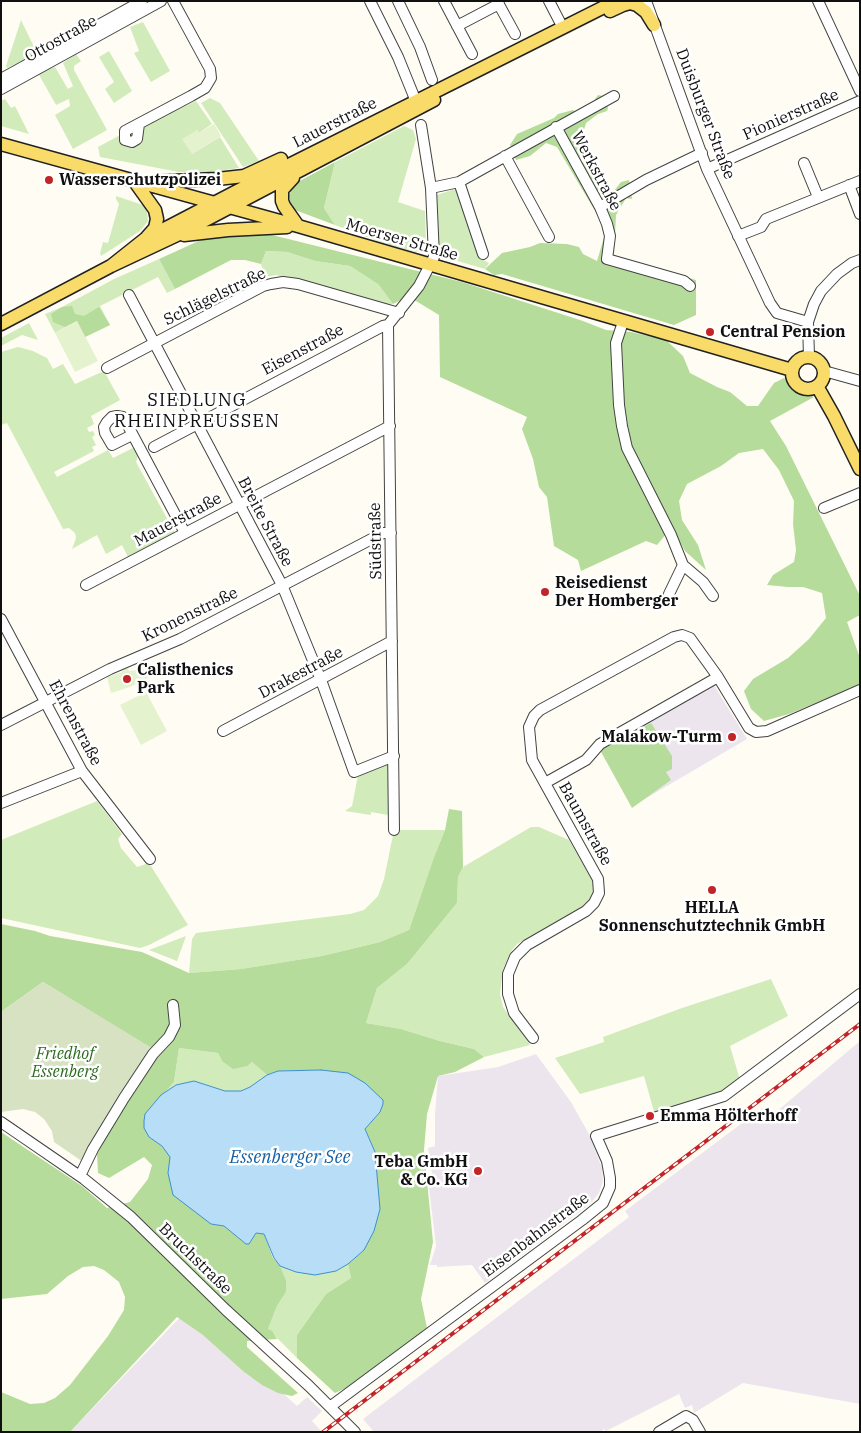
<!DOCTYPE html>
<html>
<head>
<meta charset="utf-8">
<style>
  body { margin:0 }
  #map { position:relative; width:861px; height:1433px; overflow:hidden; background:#fffdf3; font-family:"IBM Plex Serif",serif }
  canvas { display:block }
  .frame { position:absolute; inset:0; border:2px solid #101010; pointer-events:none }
</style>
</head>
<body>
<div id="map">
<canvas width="861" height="1433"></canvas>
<div class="frame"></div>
</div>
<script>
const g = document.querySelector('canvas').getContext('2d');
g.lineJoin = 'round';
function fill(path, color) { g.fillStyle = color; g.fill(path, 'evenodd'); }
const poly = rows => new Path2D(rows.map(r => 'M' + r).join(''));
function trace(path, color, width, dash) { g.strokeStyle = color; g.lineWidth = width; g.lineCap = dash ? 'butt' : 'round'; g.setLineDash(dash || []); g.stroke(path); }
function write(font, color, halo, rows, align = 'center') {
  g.font = font + ' "IBM Plex Serif",serif'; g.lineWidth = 5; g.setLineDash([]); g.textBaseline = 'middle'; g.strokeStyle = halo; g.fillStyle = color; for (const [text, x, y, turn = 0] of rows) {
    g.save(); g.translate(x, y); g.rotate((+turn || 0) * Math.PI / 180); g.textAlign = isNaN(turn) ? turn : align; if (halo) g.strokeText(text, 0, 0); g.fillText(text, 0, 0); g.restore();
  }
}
fill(poly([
  [714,685,747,739,633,806,601,751],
  [860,1041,860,1404,743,1383,694,1413,692,1405,685,1408,679,1394,606,1431,604,1429,600,1432,374,1432,363,1419,629,1217,625,1211,762,1108,770,1117],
  [536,1054,571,1102,589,1134,602,1168,603,1181,599,1193,590,1204,485,1283,472,1265,437,1267,437,1265,430,1265,436,1246,429,1188,434,1186,428,1148,435,1146,435,1114,438,1076,498,1067],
  [189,1308,297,1406,307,1397,322,1411,312,1421,322,1432,70,1432]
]), '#ede5ee');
fill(poly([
  [21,20,37,53,7,68,6,66],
  [143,22,170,71,151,82,134,53,139,51,130,27],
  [109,51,132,91,114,103,105,89,114,82,99,57],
  [76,54,81,61,74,66,74,70,107,130,73,149,55,115,70,106,69,99,56,105,38,73,55,67,68,89,73,86,63,63],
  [210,98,220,103,259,161,243,167,201,103],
  [5,99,11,108,15,106,29,134,1,126,1,101],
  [196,101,212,124,199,133,197,130,192,154,220,137,239,168,211,172,179,172,100,157,98,147,122,134,134,145,141,127],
  [404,126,413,130,416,139,398,202,425,211,426,243,421,250,416,252,380,242,335,225,324,208,335,162],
  [458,188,480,258,489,263,485,269,454,260,439,250,437,195],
  [116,196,143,205,147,212,148,221,140,231,101,256,100,253,103,242,108,243,119,204,116,199],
  [266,251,287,252,315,261,350,266,378,284,393,304,385,304,276,275,265,277,261,264],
  [159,259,175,289,167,293,158,277,100,306,110,325,85,337,76,321,55,333,45,314,62,307,114,279],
  [29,323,38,340,22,335,1,346,1,338],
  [18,347,33,351,47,358,53,369,63,364,75,384,104,371,120,400,91,416,94,424,87,428,89,432,93,431,95,435,92,437,96,445,92,447,94,451,54,472,57,477,108,450,113,458,135,447,139,453,136,462,175,533,128,557,122,545,106,554,97,535,72,549,76,538,75,533,69,528,63,529,7,423,1,425,1,352],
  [388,761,388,815,371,812,371,815,345,811,352,806,358,775],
  [97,801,122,834,118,839,121,848,137,867,149,863,188,925,149,945,140,948,1,918,1,840],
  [531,827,539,827,569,840,592,880,594,889,591,898,585,905,517,944,512,950,503,969,500,994,503,1007,530,1045,484,1057,474,1049,440,1041,401,1029,366,1023,377,988,407,964,457,903,458,877,463,867],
  [394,830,445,830,434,857,409,930,380,942,322,956,241,969,189,973,192,939,196,933,350,914,364,910,378,896,384,879],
  [186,936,177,961,149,950],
  [771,979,788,1016,730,1046,740,1080,723,1094,654,1112,644,1076,580,1094,555,1058,604,1042,603,1037,682,1008],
  [179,1048,218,1053,222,1061,252,1062,267,1075,250,1087,242,1091,225,1091,194,1081,176,1085,161,1095,174,1082],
  [348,1264,351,1278,326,1294,297,1335,297,1358,268,1329,277,1306,286,1292,286,1280,280,1266,296,1272,336,1271]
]), '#d2ebbb');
fill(poly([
  [598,95,603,96,608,108,607,111,598,114,586,123,578,149,581,161,606,178,608,189,614,191,621,182,629,180,632,199,626,198,616,215,614,255,696,280,696,315,674,325,502,274,494,275,485,269,502,253,530,247,540,243,567,244,579,247,583,254,597,261,605,234,601,221,557,147,546,143,530,156,516,160,510,145,517,134,554,118,558,114,573,110,579,114,593,102],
  [335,162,324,208,335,225,295,210,291,205,289,196,292,188,296,183],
  [268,234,462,282,583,321,606,330,631,332,666,340,683,356,690,373,717,387,730,392,747,406,758,406,774,383,784,378,792,386,814,397,770,421,786,446,860,596,860,615,847,622,860,658,860,685,789,714,764,721,751,709,744,691,753,679,788,658,809,639,826,618,822,593,803,587,788,587,767,585,773,575,794,562,796,550,793,524,794,501,779,470,763,449,739,453,721,466,687,484,679,501,682,520,698,545,706,570,685,551,672,527,657,545,646,541,581,571,578,560,554,546,547,497,539,487,533,459,522,429,527,417,440,377,439,315,416,301,403,299,393,304,378,284,350,266,315,261,287,252,266,251,261,264,245,260,231,260,175,289,159,259,212,235],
  [72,306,75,314,84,316,99,307,110,325,85,337,77,321,65,327,53,322,51,314,62,307],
  [651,723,672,756,672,769,666,772,671,780,632,808,600,750],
  [449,809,462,811,463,867,458,877,457,903,407,964,377,988,366,1023,401,1029,440,1041,474,1049,484,1057,455,1072,438,1076,427,1114,424,1150,433,1242,421,1299,427,1328,355,1384,335,1393,297,1358,297,1335,326,1294,351,1278,348,1264,364,1250,377,1179,375,1152,365,1129,380,1112,321,1070,278,1071,267,1075,252,1062,247,1066,233,1069,222,1061,218,1053,179,1048,174,1082,145,1114,149,1137,162,1146,171,1157,168,1173,211,1224,224,1226,246,1244,249,1244,256,1233,264,1234,273,1258,280,1266,286,1280,286,1292,277,1306,268,1329,272,1331,277,1339,247,1341,247,1347,298,1393,292,1396,278,1393,262,1385,243,1371,203,1335,177,1317,70,1432,1,1432,1,1392,30,1404,44,1403,55,1398,70,1385,108,1336,124,1310,125,1297,119,1282,104,1270,94,1266,83,1267,68,1276,47,1294,1,1299,1,1132,82,1186,107,1208,130,1202,148,1179,152,1165,144,1157,109,1178,98,1173,97,1154,117,1117,159,1053,43,982,1,1012,1,924,35,931,50,936,142,952,189,973,241,969,322,956,380,942,409,930,434,857,445,830]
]), '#b5dc9a');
fill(poly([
  [43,982,152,1048,105,1122,83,1162,54,1142,52,1131,44,1119,35,1112,23,1109,1,1112,1,1012]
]), '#d7e2c3');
fill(poly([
  [214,124,221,136,192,154,182,139,197,130,199,133],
  [77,321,98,361,75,372,55,333],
  [125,664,129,671,144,669,148,678,130,687,111,693,107,677,122,672,121,666],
  [146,692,167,731,141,745,120,705]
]), '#e4f2cd');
const water = poly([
  [321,1070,348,1073,365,1083,383,1100,383,1104,380,1112,365,1129,375,1152,380,1209,374,1231,364,1250,348,1264,336,1271,315,1275,296,1272,280,1266,274,1258,264,1234,256,1233,249,1244,246,1244,224,1226,211,1224,173,1195,168,1173,170,1157,162,1146,149,1137,144,1128,144,1121,145,1114,161,1095,176,1085,194,1081,225,1091,241,1091,250,1087,267,1075,278,1071,321,1070]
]);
fill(water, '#b7ddf7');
trace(water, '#3d90cf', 1);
const minor = poly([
  [370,1,398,57,413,94,417,108],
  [398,1,420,47,432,80],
  [444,1,472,54],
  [497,1,515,34],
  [549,1,563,28],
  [646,1,707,169,770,303,777,313,808,322],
  [818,1,860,91],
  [457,26,499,4],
  [1,79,142,1],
  [1,89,161,1],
  [139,124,137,139,132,142,125,140,125,131,191,96,205,88,211,78,210,69,173,1],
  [556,127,600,207,607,224,610,236,607,259,684,281,690,286],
  [505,156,549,237],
  [804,163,818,197],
  [707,169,860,101],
  [459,182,483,254],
  [849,185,860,214],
  [431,188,459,182,614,96],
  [600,207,646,180,702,153],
  [738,236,761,227,766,219,860,181],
  [129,295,282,585,321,680,354,772,394,756],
  [623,322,616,343,619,405,622,426,627,448,671,535,683,565,669,594],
  [809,357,808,322,814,304,821,291,837,274,852,263,860,260],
  [107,368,263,286,271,284,283,282,298,284,399,313],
  [824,371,860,381],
  [132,435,112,445,105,433,104,427,107,422,112,417,117,416,123,417,126,422,185,533],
  [154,447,383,326,388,325],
  [824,508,860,493],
  [683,565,703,582,713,596],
  [86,585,390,426],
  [1,619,82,771,150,859],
  [1,725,110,669,180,639,383,533,391,533],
  [223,731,392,641],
  [545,783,586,760,600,744,718,677],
  [1,803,82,771],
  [394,830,388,325,419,286,434,257,431,188,421,125],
  [533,1038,514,1013,508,994,508,974,515,957,527,945,586,911,594,903,599,893,598,879,532,760,529,727,534,716,540,710,674,637,682,635,690,638,718,677,749,728,756,732,767,731,860,690],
  [1,1122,84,1179,131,1217,226,1310,309,1386,355,1432],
  [80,1176,93,1149,124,1098,153,1054,169,1037,175,1025,173,1005],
  [331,1406,582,1220,603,1203,610,1187,610,1178,607,1161,596,1136,724,1096,860,994],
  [659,1432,686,1416,693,1420,700,1432]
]);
const major = poly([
  [610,11,623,5,630,3,637,5,646,12,654,25],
  [1,144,298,226,792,370],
  [293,178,282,190,282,201,284,206,298,226],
  [135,182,155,210,157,219,155,228,147,237],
  [148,182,217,179,244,176,281,159],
  [184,235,228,230,287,227],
  [111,266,145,239,241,189,616,1],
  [1,324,111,266,177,235,434,100],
  '792 373a16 16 0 1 1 32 0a16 16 0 1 1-32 0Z',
  [817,386,834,416,860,469]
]);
trace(minor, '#434343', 12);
trace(major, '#212121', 15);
trace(minor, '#fff', 10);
trace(major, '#f9db69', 12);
const rail = poly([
  [323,1432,860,1024]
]);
trace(rail, '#c22527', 4);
trace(rail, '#fff', 2, [5.5]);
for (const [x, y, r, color] of [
  [49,180,5,"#c22527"],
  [710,332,5,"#c22527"],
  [545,592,5,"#c22527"],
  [127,679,5,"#c22527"],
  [732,737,5,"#c22527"],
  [712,890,5,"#c22527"],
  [650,1116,5,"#c22527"],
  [478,1171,5,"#c22527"]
]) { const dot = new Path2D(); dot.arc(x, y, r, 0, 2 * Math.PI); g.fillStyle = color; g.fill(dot); trace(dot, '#fff', 2); }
write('16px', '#101010', '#fff', [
  ["Ottostraße",61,39,-29],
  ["Duisburger Straße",705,114,69],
  ["Pionierstraße",791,115,-24],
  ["Lauerstraße",335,123,-27],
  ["Werkstraße",596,171,62],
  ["Moerser Straße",402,240,16],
  ["Schlägelstraße",215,297,-26],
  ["Eisenstraße",303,350,-28],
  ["Mauerstraße",178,520,-28],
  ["Breite Straße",265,522,62],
  ["Südstraße",376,541,-91],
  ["Kronenstraße",190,615,-26],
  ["Drakestraße",301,673,-28],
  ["Ehrenstraße",75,723,62],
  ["Baumstraße",585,824,61],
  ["Eisenbahnstraße",536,1235,-37],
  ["Bruchstraße",195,1259,44]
]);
write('bold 16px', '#101010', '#fff', [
  ["Wasserschutzpolizei",59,180],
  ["Central Pension",720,332],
  ["Reisedienst",555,583],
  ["Der Homberger",555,601],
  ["Calisthenics",137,670],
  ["Park",137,688],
  ["Malakow-Turm",722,737,"right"],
  ["HELLA",712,908,"center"],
  ["Sonnenschutztechnik GmbH",712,926,"center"],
  ["Emma Hölterhoff",660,1116],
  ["Teba GmbH",468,1162,"right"],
  ["& Co. KG",468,1180,"right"]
], 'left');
write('italic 16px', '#2b691e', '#fff', [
  ["Friedhof",65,1054],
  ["Essenberg",65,1072]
]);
g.letterSpacing = '1px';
write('18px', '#101010', '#fff', [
  ["SIEDLUNG",197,401],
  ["RHEINPREUSSEN",197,422]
]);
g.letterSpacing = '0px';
write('italic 18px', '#1762a4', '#fff', [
  ["Essenberger See",290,1158]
]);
</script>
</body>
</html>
